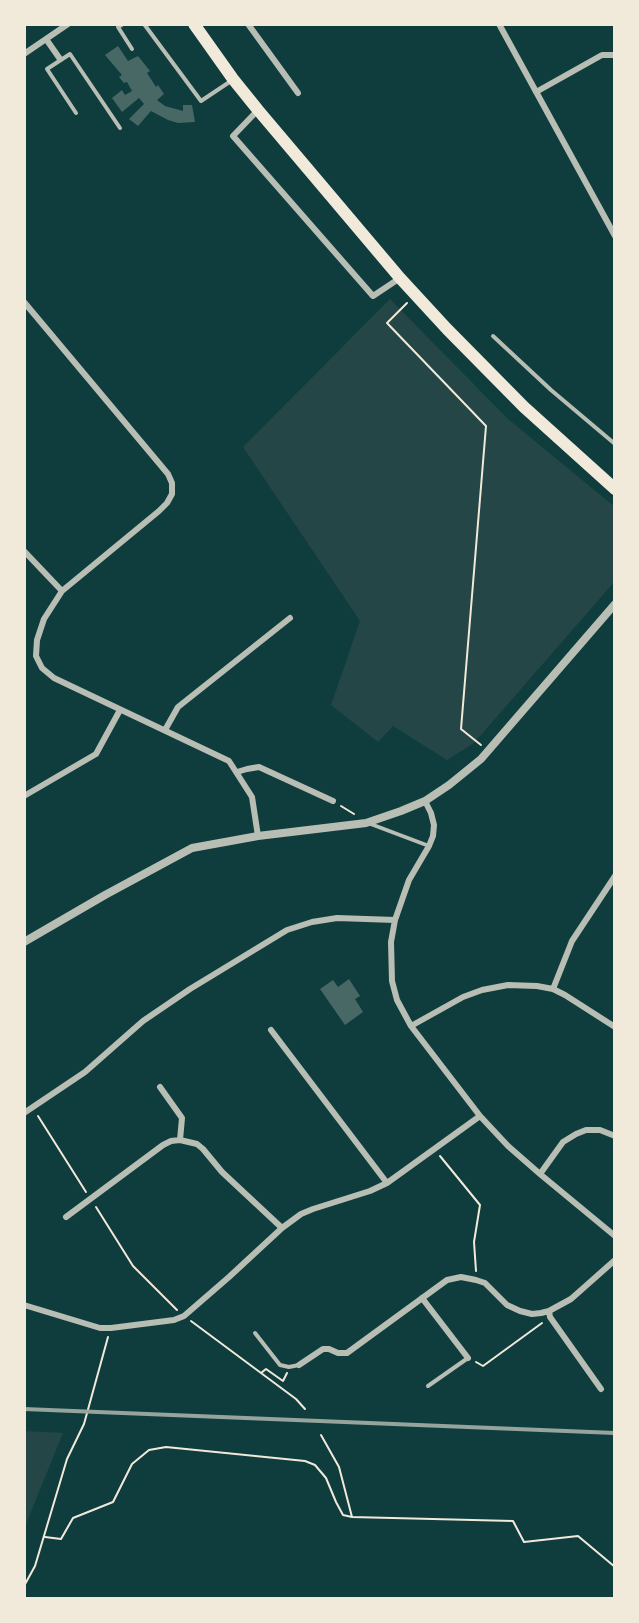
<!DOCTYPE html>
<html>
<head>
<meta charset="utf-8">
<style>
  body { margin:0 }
  #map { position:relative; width:639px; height:1623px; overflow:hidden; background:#0f3d3e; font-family:"Titillium Web",sans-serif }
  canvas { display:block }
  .frame { position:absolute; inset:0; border:26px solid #f1e9da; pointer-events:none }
</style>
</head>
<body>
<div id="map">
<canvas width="639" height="1623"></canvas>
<div class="frame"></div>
</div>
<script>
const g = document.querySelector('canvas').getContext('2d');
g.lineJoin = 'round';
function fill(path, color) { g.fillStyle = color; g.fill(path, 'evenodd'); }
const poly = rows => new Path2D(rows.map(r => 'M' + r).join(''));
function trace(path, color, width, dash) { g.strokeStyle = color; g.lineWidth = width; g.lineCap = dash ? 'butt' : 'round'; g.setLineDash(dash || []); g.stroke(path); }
fill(poly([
  [390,299,508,419,615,507,615,581,474,743,447,760,393,726,378,742,331,705,360,621,243,447],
  [24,1431,63,1433,24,1529]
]), '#244646');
fill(poly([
  [118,46,128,61,138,56,150,71,147,73,156,87,158,85,164,94,157,100,165,106,183,111,183,105,192,105,195,122,178,123,168,120,151,111,138,126,129,119,144,104,139,98,122,112,112,98,122,90,125,95,132,91,127,82,124,83,119,77,122,75,105,55],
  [349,979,360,996,355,999,363,1012,345,1025,320,989,333,980,338,987]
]), '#486865');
trace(poly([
  [407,303,387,323,486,426,461,729,481,745],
  [341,806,354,814],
  [38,1116,86,1192],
  [440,1156,480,1205,474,1242,476,1271],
  [96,1207,133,1266,177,1310],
  [191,1321,296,1399,305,1409],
  [476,1362,483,1366,542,1323],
  [261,1373,266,1369,283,1381,287,1373],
  [352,1517,513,1521,524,1542,578,1536,615,1567],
  [45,1537,61,1539,73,1518,113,1502,132,1464,149,1450,166,1447,305,1461,315,1465,326,1478,336,1502,343,1515,352,1517,339,1467,321,1435],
  [24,1586,35,1566,67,1459,84,1424,108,1337]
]), '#f1e9da', 2);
trace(poly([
  [123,24,118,27,132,49],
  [144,24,201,101,231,81],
  [76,113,47,69,70,54,120,128],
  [493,336,551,390,615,444],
  [368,823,429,846],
  [255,1333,280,1365,289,1367,299,1365],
  [428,1386,468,1358]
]), '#b8beb3', 4);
trace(poly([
  [248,24,298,93],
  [499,24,615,236],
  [46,39,60,59],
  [24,54,68,24],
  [536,92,602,55,615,55],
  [258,110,233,136,373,296,400,278],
  [24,302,168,474,172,483,172,494,167,503,159,511,62,591,44,619,37,640,36,656,42,668,54,678,229,761,252,797,258,836],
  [24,551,62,591],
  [165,730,178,707,290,618],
  [237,772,247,769,259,767,333,801],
  [24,796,96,754,120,710],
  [425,801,431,813,434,825,433,836,429,846,409,880,395,920,391,942,392,981,397,1000,411,1026,480,1116,508,1146,540,1174,615,1236],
  [553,989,572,941,615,876],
  [411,1026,463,997,482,990,508,985,537,986,553,989,565,995,615,1027],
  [271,1030,387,1183],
  [160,1087,182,1118,180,1140],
  [24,1113,85,1072,143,1021,190,989,287,930,312,922,337,918,395,920],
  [540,1174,563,1142,576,1134,586,1130,600,1130,615,1136],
  [66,1217,163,1145,171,1141,180,1140,197,1144,203,1149,222,1172,282,1228],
  [422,1298,468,1358],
  [24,1305,100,1328,111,1328,174,1320,184,1316,229,1277,282,1228,301,1214,313,1209,370,1191,387,1183,480,1116],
  [549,1311,550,1317,601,1389],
  [299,1365,323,1349,329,1349,338,1353,347,1353,447,1280,461,1277,476,1280,485,1283,507,1305,520,1311,532,1314,541,1313,549,1311,571,1299,615,1260]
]), '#b8beb3', 6);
trace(poly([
  [24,942,105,895,192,848,258,836,366,823,401,811,425,801,449,785,481,759,615,604]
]), '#b8beb3', 8);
trace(poly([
  [194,24,233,79,258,110,400,278,447,329,524,407,615,489]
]), '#f1e9da', 12);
trace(poly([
  [24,1409,615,1433]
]), '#97a49c', 4);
</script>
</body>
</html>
